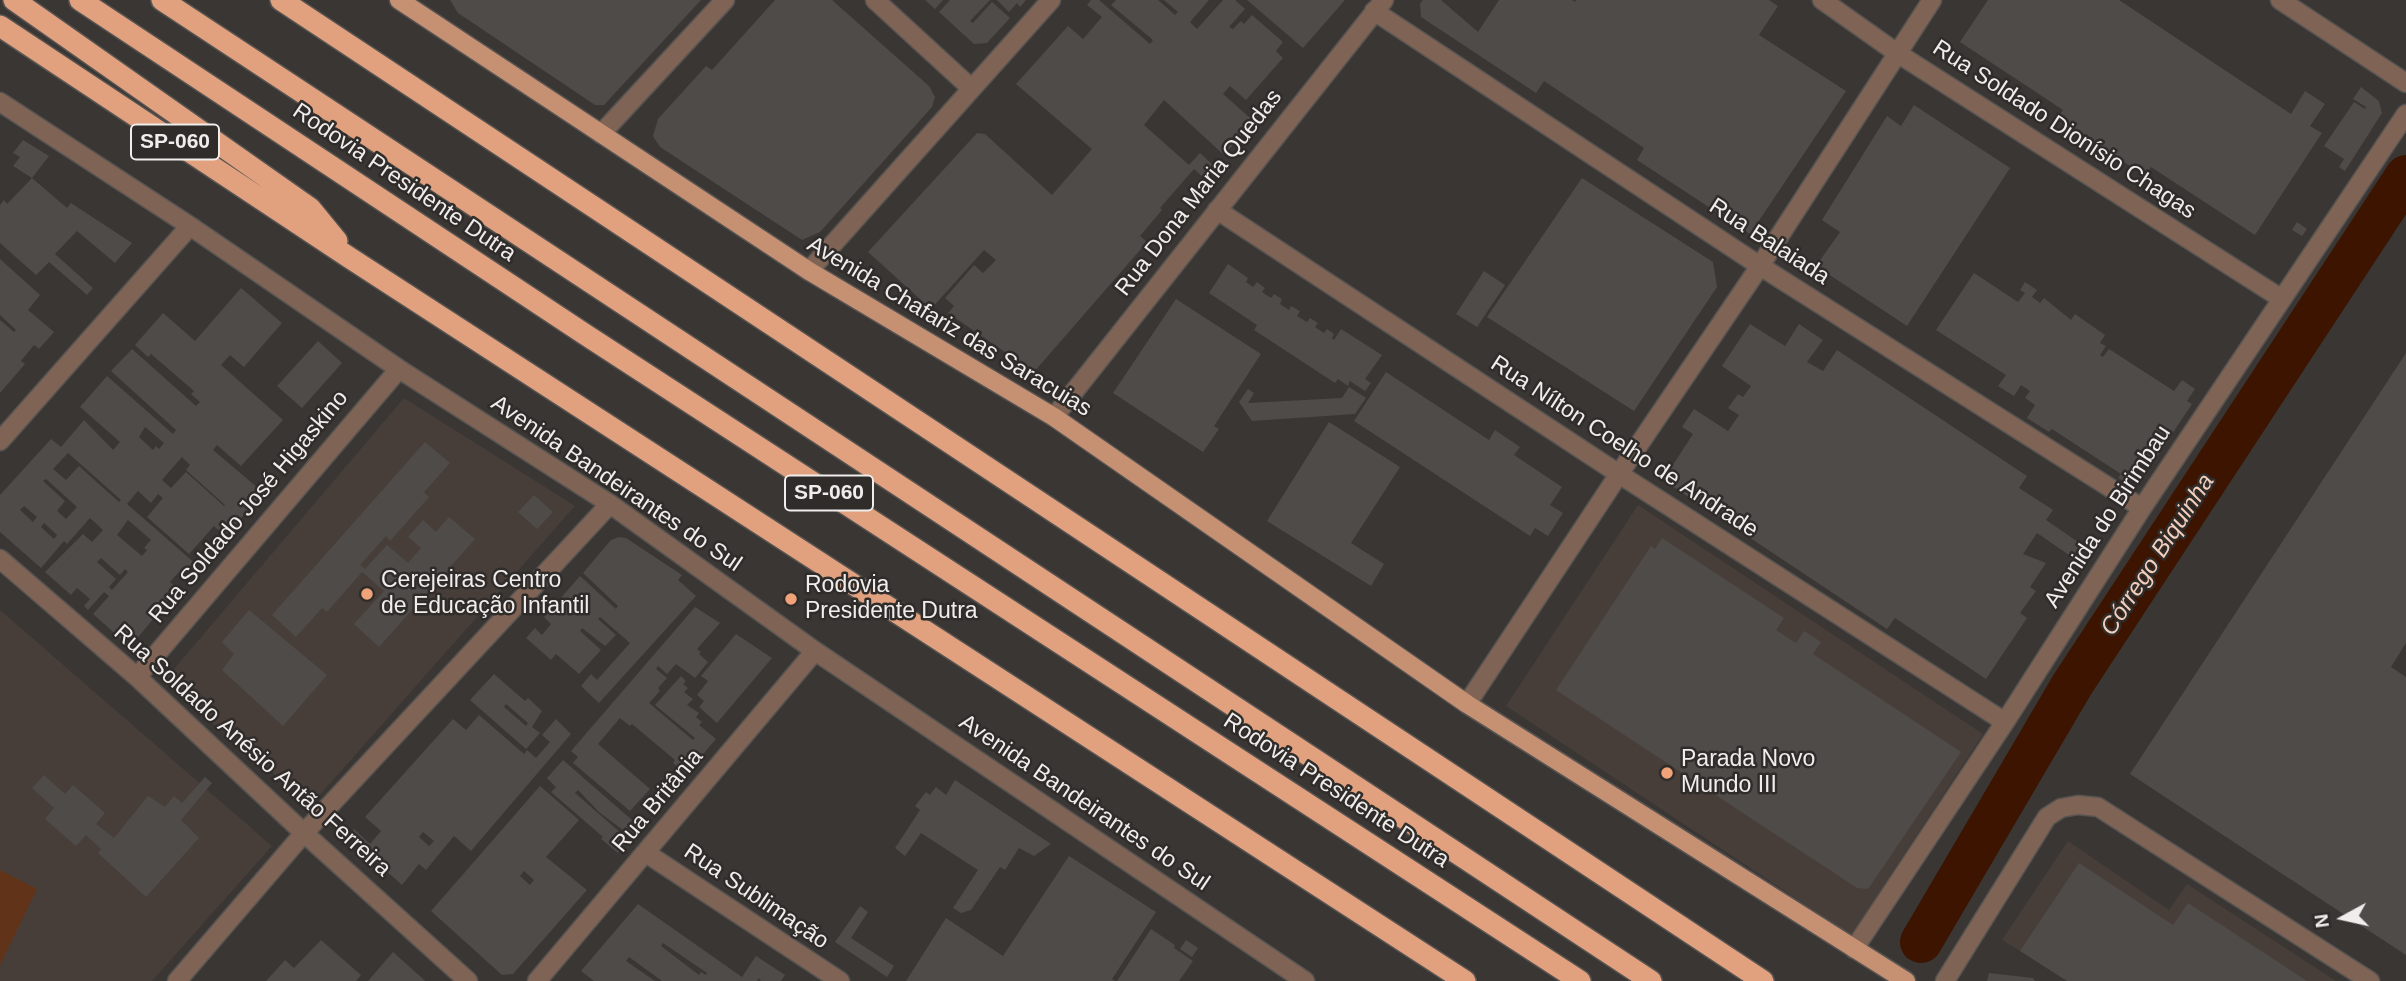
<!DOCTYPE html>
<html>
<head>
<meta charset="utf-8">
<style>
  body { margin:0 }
  #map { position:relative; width:2406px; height:981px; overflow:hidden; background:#393634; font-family:Helvetica,sans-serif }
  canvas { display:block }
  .north { position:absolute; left:2308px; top:883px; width:70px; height:70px; -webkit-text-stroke:5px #2f2c2a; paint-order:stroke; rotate:262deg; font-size:19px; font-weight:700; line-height:28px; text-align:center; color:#f0edec }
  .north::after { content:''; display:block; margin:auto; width:24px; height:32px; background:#f0edec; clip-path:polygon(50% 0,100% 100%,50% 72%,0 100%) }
</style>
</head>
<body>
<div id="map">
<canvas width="2406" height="981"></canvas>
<div class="north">N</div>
</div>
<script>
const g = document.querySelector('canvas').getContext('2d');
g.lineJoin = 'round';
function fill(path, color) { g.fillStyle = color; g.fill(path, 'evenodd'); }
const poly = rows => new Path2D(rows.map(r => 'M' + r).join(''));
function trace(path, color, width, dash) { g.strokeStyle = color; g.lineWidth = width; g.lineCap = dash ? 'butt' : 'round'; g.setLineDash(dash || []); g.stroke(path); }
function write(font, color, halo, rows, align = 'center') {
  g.font = font + ' Helvetica,sans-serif'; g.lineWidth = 5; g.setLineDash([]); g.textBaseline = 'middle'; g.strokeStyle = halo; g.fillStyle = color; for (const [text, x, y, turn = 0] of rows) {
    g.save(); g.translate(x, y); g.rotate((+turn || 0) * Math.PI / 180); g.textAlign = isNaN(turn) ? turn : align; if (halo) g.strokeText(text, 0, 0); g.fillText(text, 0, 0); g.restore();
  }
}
fill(poly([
  [404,398,575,506,311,805,163,682],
  [1638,505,1983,734,1851,935,1506,706],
  [0,610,272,846,152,981,0,981],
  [2068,841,2169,910,2187,884,2336,981,2070,981,2002,940]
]), '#483e39');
fill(poly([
  [0,870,37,889,0,965]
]), '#613319');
trace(poly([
  [1921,942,2072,685,2406,176]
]), '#3c1400', 42);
fill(poly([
  [450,0,701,0,604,105,595,105,458,13],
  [775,0,832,0,929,86,935,97,932,107,820,232,802,240,660,147,653,136,658,119,706,66,712,70],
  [925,0,943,0,935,9],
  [950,0,990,0,970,21,973,23,992,2,1010,18,987,43,974,44,939,12],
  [997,0,1026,0,1020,7,1017,3,1009,12],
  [1091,0,1099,0,1150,44,1153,40,1111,5,1116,0,1158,0,1175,15,1178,12,1164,0,1209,0,1190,22,1197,29,1223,0,1235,0,1245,9,1229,27,1233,29,1241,21,1244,24,1252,15,1283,42,1276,51,1283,58,1246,100,1230,86,1223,94,1249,117,1257,110,1261,113,1224,155,1164,100,1144,125,1189,165,1200,153,1214,166,1204,178,1194,169,1160,208,1162,210,1140,236,1147,242,1034,372,948,313,954,306,945,298,974,265,983,273,996,260,984,250,931,309,868,252,977,133,985,134,1052,195,1092,149,1016,84,1068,26,1083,39,1102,17,1087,5],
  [1247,0,1345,0,1303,48],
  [1423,0,1441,0,1478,32,1499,0,1572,0,1575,2,1576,0,1769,0,1778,6,1759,35,1846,91,1750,234,1637,160,1644,148,1544,81,1536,93,1421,17,1420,4],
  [1988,0,2119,0,2291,114,2305,91,2325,104,2310,126,2322,133,2255,235,2151,167,2145,176,2058,118,2063,110,1960,42],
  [2361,87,2379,101,2382,113,2345,171,2339,167,2344,159,2324,146,2354,102,2365,109,2366,107,2353,99],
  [1914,105,2010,168,1907,326,1816,266,1840,232,1822,220,1887,116,1901,126],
  [23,140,49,156,32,178,67,208,71,203,132,243,115,263,77,231,55,254,93,288,87,295,49,262,36,275,0,243,0,205,4,200,7,204,32,178,13,166,20,157,13,153],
  [1582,178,1713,262,1717,287,1634,411,1487,317],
  [2297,222,2307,229,2302,236,2292,230],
  [0,259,40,295,28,310,54,332,39,349,34,345,21,361,25,364,0,393,0,320,14,332,16,330,0,315],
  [1228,264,1248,278,1246,282,1253,287,1257,282,1265,288,1262,292,1271,298,1274,294,1282,299,1280,304,1289,310,1291,306,1300,311,1297,316,1307,322,1310,318,1318,323,1315,327,1324,333,1327,329,1334,334,1332,338,1334,340,1341,329,1382,355,1365,379,1371,383,1365,391,1350,381,1348,386,1338,379,1335,383,1254,330,1257,325,1209,293],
  [1484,271,1505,285,1477,327,1456,314],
  [1974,273,2018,302,2025,293,2020,290,2025,282,2037,290,2032,297,2040,303,2044,298,2071,320,2075,314,2105,335,2100,343,2106,346,2100,355,2103,357,2109,349,2174,391,2182,380,2195,389,2187,401,2192,404,2142,479,2135,482,2125,482,2118,478,2121,474,2052,429,2049,432,2027,418,2035,405,2025,398,2030,391,2021,385,2014,396,1998,386,2006,375,1936,330],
  [241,288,282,323,244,367,230,355,221,365,283,420,241,466,217,445,213,450,264,493,225,536,214,526,189,554,147,517,163,498,158,494,151,503,138,491,127,504,198,566,186,580,178,573,170,582,178,589,130,647,93,614,109,596,104,592,88,610,84,606,90,599,83,593,77,588,71,595,45,572,83,534,92,542,103,530,90,518,67,544,64,541,41,568,0,532,0,495,51,439,61,447,84,420,113,450,120,442,80,407,107,376,173,434,176,430,111,371,132,349,196,406,200,402,191,394,194,391,151,354,148,357,135,345,163,313,195,341],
  [145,427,164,443,159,449,156,446,153,450,139,437],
  [68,453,121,500,119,502,79,466,66,480,53,469],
  [182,457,190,465,186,470,225,505,224,506,186,472,171,488,162,480],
  [46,479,77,507,66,519,57,511,65,501,43,481],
  [24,506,37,517,33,522,20,510],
  [128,520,151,540,144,548,147,550,142,556,117,535],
  [44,523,57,535,54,539,41,527],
  [101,558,120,575,125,569,128,572,112,590,109,587,116,579,97,562],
  [1176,299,1261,354,1214,426,1219,429,1203,452,1113,393],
  [1750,324,1785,346,1799,324,1823,340,1807,362,1823,371,1837,350,1896,389,2027,476,2019,488,2053,510,2046,520,2081,544,2072,557,2037,533,2023,554,2046,563,2030,587,2036,591,2020,613,2027,618,1986,679,1895,618,1887,629,1663,480,1693,434,1682,427,1694,409,1728,431,1739,415,1728,408,1738,394,1743,397,1751,386,1722,366],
  [318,341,342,363,302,408,277,386],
  [2406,353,2406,643,2391,667,2406,677,2406,955,2130,774],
  [1386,372,1489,440,1495,430,1520,447,1514,455,1562,487,1550,505,1563,513,1548,536,1535,528,1530,536,1354,421],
  [1349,387,1366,398,1355,414,1252,421,1239,402,1248,389,1254,393,1248,403,1342,398],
  [1329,422,1400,467,1351,543,1384,564,1371,586,1267,521],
  [425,442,450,463,424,492,429,497,390,541,386,536,360,565,365,569,387,545,408,563,421,548,408,537,423,520,436,532,449,517,475,539,379,647,354,624,384,591,362,572,327,612,322,608,296,637,272,615],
  [534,495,553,512,537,529,518,512],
  [619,537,626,538,682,575,678,580,696,596,599,703,581,686,591,674,597,680,630,643,600,617,598,619,616,635,605,646,582,628,580,631,601,650,579,674,556,654,551,660,526,638,535,628,542,635,551,624,544,617,580,576,616,609,618,606,583,573,611,540],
  [1662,538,1784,618,1776,630,1796,643,1804,631,1821,642,1813,654,1961,752,1868,889,1857,888,1556,690,1651,546,1655,549],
  [695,607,720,623,697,649,701,652,699,654,708,662,695,678,676,664,667,674,658,666,656,669,667,678,658,688,660,691,649,703,693,740,695,738,655,705,681,676,686,681,683,684,688,688,684,692,693,699,687,705,699,713,696,717,702,722,699,725,716,739,686,774,673,763,675,760,632,724,630,726,620,718,598,744,650,789,630,811,573,763,578,757,571,751],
  [249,610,327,675,283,726,222,670,234,654,222,642],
  [736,634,772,658,717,723,699,707,704,701,697,695,708,681,701,676],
  [494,674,525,701,528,698,542,711,532,727,540,733,526,749,470,700],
  [506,704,528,723,526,726,504,707],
  [479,715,524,754,527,750,536,758,550,742,542,735,556,719,571,734,471,851,454,836,426,870,419,864,402,885,351,839,352,832,354,829,370,844,381,831,365,817,453,719,466,730],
  [423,832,434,841,429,846,419,837],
  [563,760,640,827,632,837,599,812,578,790,575,793,629,840,618,853,601,839,603,837,551,792,556,787,547,778],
  [44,775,65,794,73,785,105,813,96,824,114,838,148,796,165,807,174,796,182,803,205,777,212,783,181,820,199,838,146,897,98,853,101,849,86,835,76,846,45,819,54,808,32,788],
  [955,780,1051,844,1034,856,1019,848,1005,870,1000,867,971,910,961,913,953,908,978,870,921,833,905,856,895,848,920,810,915,806,926,792,930,795,936,787,946,795],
  [540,786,579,820,546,857,587,890,513,974,502,975,431,911],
  [524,871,534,880,530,885,520,876],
  [1069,856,1156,912,1112,979,1115,981,906,981,946,918,1003,956],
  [2079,863,2173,925,2188,903,2307,981,2067,981,2020,951],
  [638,904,742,977,756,956,785,975,781,981,761,981,759,978,757,981,662,981,629,957,626,961,655,981,594,981,581,971],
  [663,943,707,973,706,975,701,972,699,975,661,946],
  [860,906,868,912,851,938,894,966,887,977,835,942],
  [1151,929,1175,945,1174,948,1193,961,1179,981,1117,981],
  [321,940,361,975,356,981,266,981,285,960,294,968],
  [1186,940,1198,948,1192,957,1180,949],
  [393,952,421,977,425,981,368,981],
  [1989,973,2033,978,2035,981,1987,981]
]), '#4f4b49');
const minor = poly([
  [875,0,971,88],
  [1822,0,1897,53,2282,299],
  [2280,0,2406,83],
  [1374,11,1760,266,2142,508],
  [0,102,190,226,399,369,610,504,815,651,1305,981],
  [601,134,725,0],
  [1217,210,1619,474,2005,722],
  [809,271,1051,0],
  [1054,417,1384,0],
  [0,441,190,226],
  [0,559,137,677,304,833,468,981],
  [137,677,399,369],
  [1467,704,1619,474,1760,266,1932,0],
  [646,853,840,981],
  [1854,949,2005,722,2142,508,2406,114],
  [177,981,304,833,610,504],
  [537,981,815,651],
  [1945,981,2047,817,2061,808,2078,805,2098,807,2370,981]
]);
const major = poly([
  [399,0,809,271,1054,417,1467,704,1906,981]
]);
const highway = poly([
  [14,0,310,208,337,241],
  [80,0,586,335,1580,981],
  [162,0,1651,981],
  [281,0,1763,981],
  [0,26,350,258,1465,981]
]);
trace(minor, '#565351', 21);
trace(major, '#565351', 21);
trace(highway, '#565351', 24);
trace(minor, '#7f6456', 18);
trace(major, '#c69073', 18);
trace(highway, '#e2a17e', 21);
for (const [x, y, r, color] of [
  [367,594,7,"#f0a279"],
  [791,599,7,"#f0a279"],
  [1667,773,7,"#f0a279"]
]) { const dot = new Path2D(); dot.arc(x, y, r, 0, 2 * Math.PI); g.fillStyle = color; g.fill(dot); trace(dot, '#2f2c2a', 2.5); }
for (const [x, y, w] of [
  [175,142,88],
  [829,493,88]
]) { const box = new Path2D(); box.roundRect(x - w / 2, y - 17.5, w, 35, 5); g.fillStyle = '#2f2c2a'; g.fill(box); trace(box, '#f0edec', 2); }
write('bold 21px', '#f0edec', null, [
  ["SP-060",175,142],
  ["SP-060",829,493]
]);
write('23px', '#f0edec', '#2f2c2a', [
  ["Rua Soldado Dionísio Chagas",2064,130,33],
  ["Rodovia Presidente Dutra",404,183,34],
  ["Rua Dona Maria Quedas",1199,193,-52],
  ["Rua Balaiada",1769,242,33],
  ["Avenida Chafariz das Saracuias",949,327,31],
  ["Rua Nílton Coelho de Andrade",1624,447,33],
  ["Avenida Bandeirantes do Sul",616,484,34],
  ["Rua Soldado José Higaskino",249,507,-50],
  ["Avenida do Birimbau",2108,517,-57],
  ["Rua Soldado Anésio Antão Ferreira",252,751,42],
  ["Rodovia Presidente Dutra",1336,791,33],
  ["Rua Britânia",658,801,-50],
  ["Avenida Bandeirantes do Sul",1084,803,34],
  ["Rua Sublimação",756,897,34]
]);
write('23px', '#f0edec', '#2f2c2a', [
  ["Cerejeiras Centro",381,581],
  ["de Educação Infantil",381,607],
  ["Rodovia",805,586],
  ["Presidente Dutra",805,612],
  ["Parada Novo",1681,760],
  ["Mundo III",1681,786]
], 'left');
write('italic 24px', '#f3cebb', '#2f2c2a', [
  ["Córrego Biquinha",2158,555,-57]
]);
</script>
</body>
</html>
